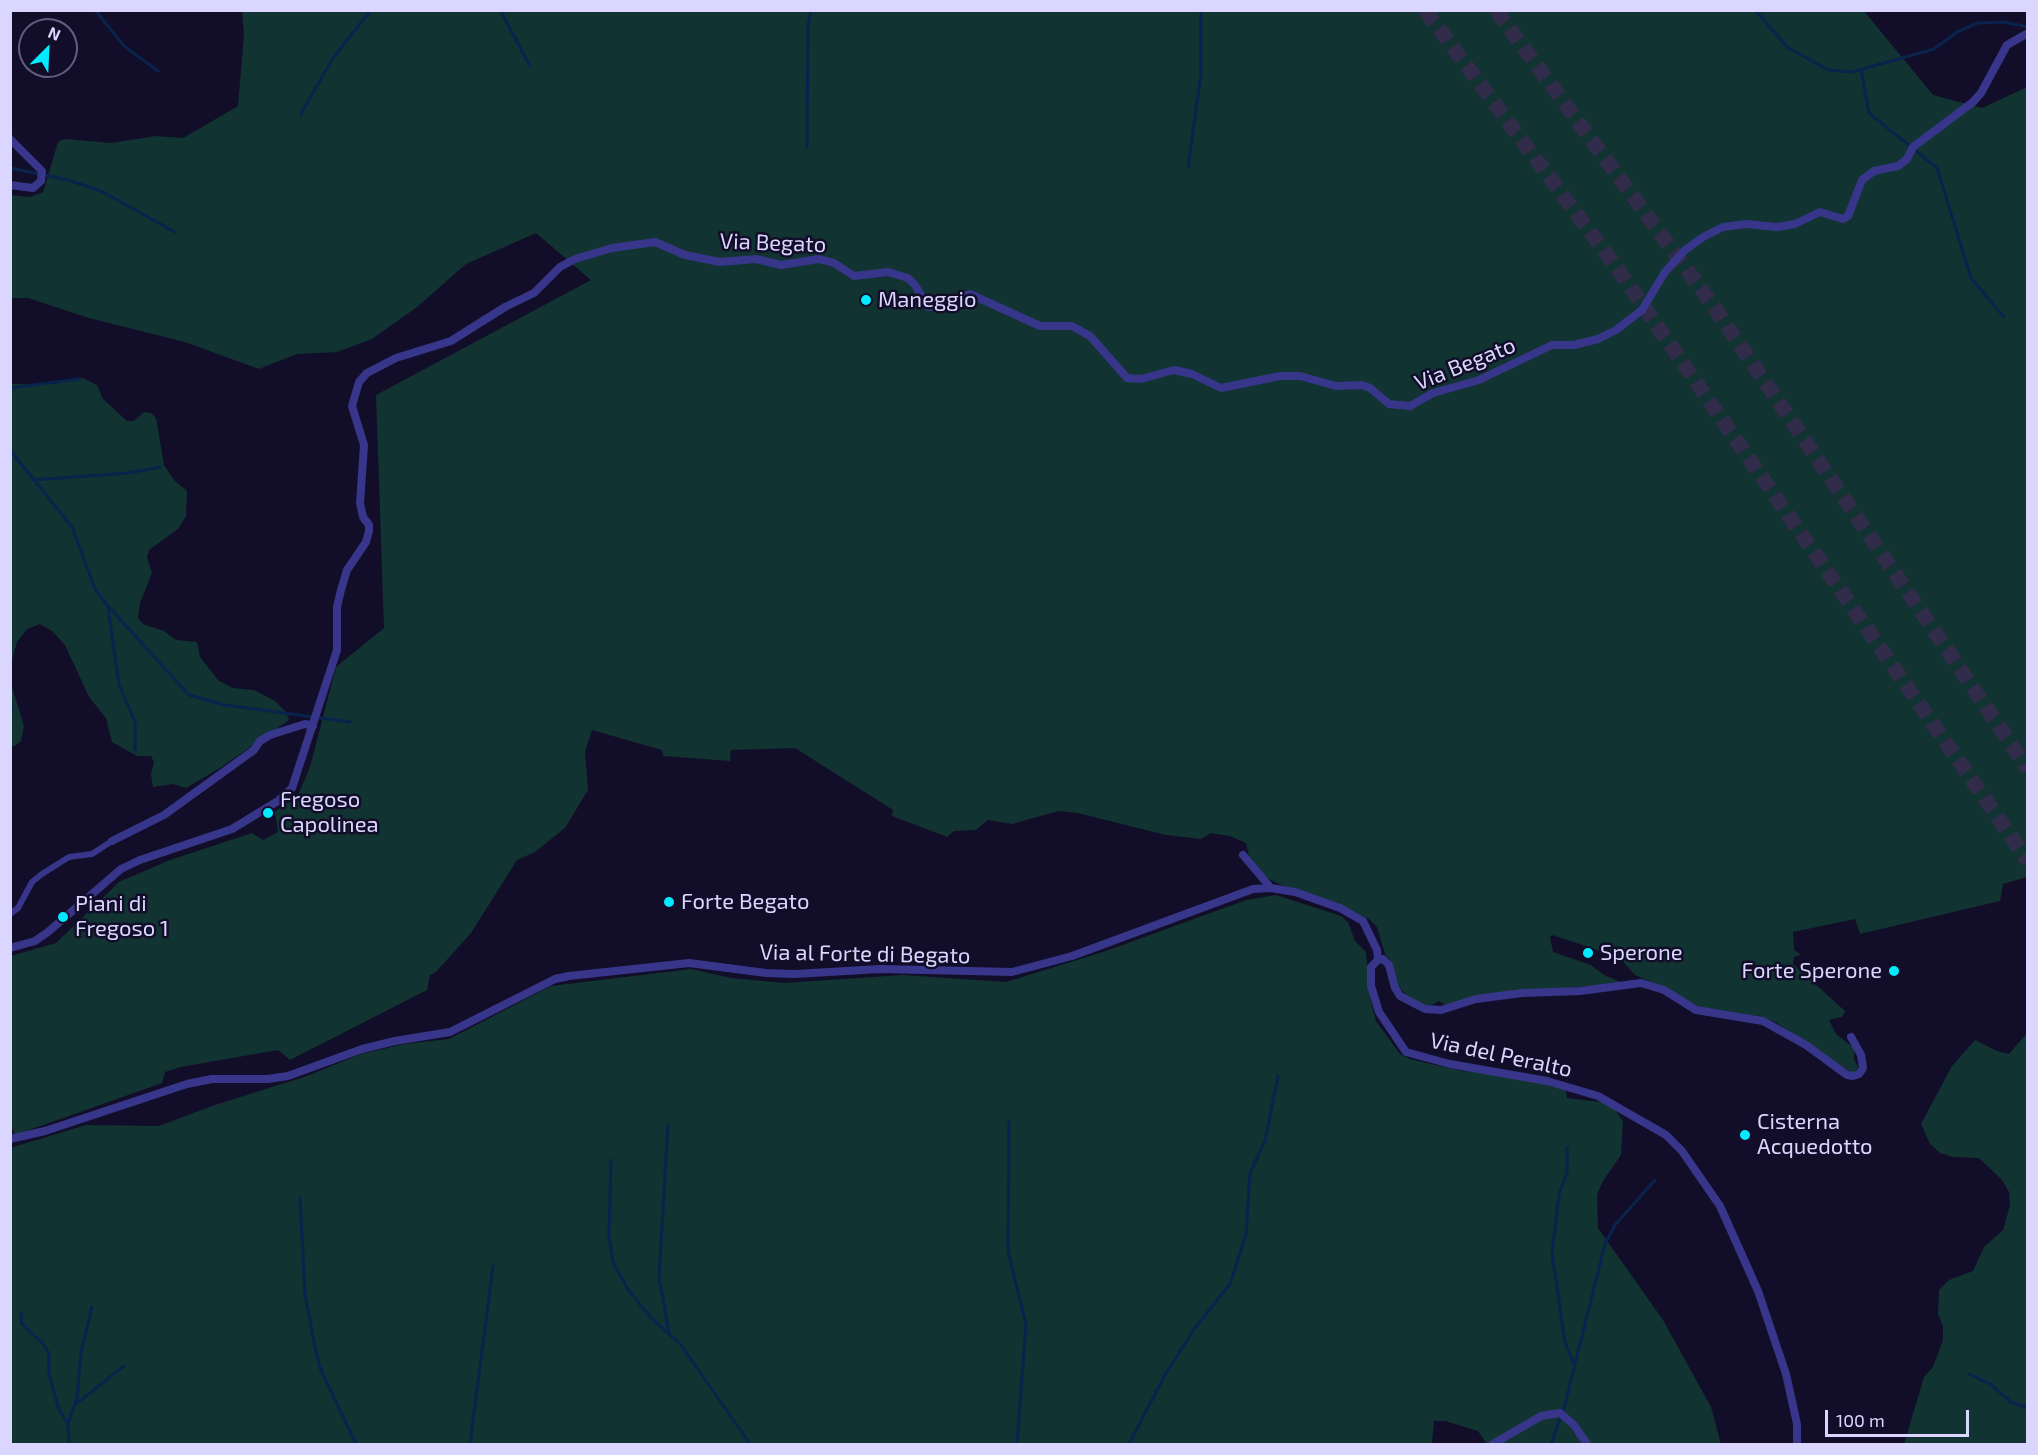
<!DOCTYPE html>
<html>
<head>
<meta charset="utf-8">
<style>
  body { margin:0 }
  #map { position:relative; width:2038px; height:1455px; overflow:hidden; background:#120e29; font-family:"Exo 2",sans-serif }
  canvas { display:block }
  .frame { position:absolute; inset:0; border:12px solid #dad6ff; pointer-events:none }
  .north { position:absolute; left:18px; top:18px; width:60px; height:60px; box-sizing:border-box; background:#120e29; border:2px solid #625e7f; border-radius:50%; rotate:24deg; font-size:16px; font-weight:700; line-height:24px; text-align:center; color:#dad6ff }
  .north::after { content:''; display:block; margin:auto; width:21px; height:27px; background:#02eaff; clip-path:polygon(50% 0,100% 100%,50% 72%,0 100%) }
  .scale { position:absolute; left:1825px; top:1410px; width:144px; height:27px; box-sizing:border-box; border:3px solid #dad6ff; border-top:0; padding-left:8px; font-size:18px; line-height:21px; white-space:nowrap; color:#dad6ff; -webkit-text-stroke:4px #120e29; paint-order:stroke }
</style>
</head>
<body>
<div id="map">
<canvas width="2038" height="1455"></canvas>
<div class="frame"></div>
<div class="north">N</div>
<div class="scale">100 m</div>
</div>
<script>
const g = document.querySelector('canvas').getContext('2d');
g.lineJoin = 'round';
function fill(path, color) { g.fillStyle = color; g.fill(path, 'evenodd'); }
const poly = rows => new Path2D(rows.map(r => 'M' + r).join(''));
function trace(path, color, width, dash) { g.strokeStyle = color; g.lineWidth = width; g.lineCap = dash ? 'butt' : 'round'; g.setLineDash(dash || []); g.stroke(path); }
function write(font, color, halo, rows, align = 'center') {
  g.font = font + ' "Exo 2",sans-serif'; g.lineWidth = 5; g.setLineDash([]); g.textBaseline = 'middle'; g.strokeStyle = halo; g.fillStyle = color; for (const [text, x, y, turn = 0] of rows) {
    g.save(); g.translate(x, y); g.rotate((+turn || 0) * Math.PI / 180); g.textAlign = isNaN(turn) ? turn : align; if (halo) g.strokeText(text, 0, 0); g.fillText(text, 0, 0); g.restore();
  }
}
fill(poly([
  [242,11,1864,11,1933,95,1982,108,2027,87,2027,877,2003,884,2000,901,1860,934,1855,919,1793,932,1794,950,1801,955,1794,957,1793,964,1845,1011,1842,1017,1829,1020,1836,1034,1854,1048,1854,1059,1858,1067,1855,1073,1852,1073,1775,1022,1759,1016,1702,1010,1672,991,1635,975,1619,957,1552,935,1550,937,1553,952,1591,965,1604,975,1623,983,1541,990,1445,1005,1439,1001,1428,1007,1409,998,1398,986,1391,961,1385,954,1377,927,1369,919,1335,902,1281,885,1265,877,1249,856,1246,843,1230,836,1211,833,1201,839,1166,835,1078,813,1058,811,1012,824,988,820,976,830,954,831,947,837,892,816,893,810,795,748,731,750,730,761,663,756,662,750,592,730,585,752,588,790,565,828,535,852,517,860,471,933,436,972,430,975,427,990,290,1060,278,1050,181,1067,165,1072,162,1083,15,1135,10,1123,11,956,56,943,119,882,170,860,252,833,263,840,278,832,275,812,299,793,310,767,336,667,384,628,376,395,591,280,536,233,466,264,417,307,372,339,337,352,297,354,259,369,185,342,89,318,28,298,11,298,10,195,30,197,43,192,58,142,65,139,111,143,156,136,183,138,238,106,244,35],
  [83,378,97,385,103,399,127,421,134,421,144,412,151,413,156,418,164,465,174,480,187,491,186,516,178,529,149,550,147,557,152,573,140,603,138,618,143,624,164,631,176,640,197,642,200,657,218,680,232,688,254,690,275,701,286,712,289,720,220,768,186,788,173,784,153,787,151,774,154,762,151,756,137,756,112,742,106,718,89,697,65,645,52,631,40,624,27,629,17,642,11,664,11,384,54,384],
  [11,684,24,726,21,741,15,746,11,746],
  [1276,895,1341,916,1348,922,1355,941,1366,952,1370,998,1376,1021,1400,1054,1410,1059,1462,1071,1512,1075,1566,1090,1567,1098,1600,1102,1614,1108,1623,1122,1621,1155,1603,1181,1597,1195,1598,1228,1663,1320,1711,1407,1721,1444,1487,1444,1478,1431,1445,1421,1434,1421,1432,1444,11,1444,10,1148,86,1125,159,1126,215,1105,307,1076,361,1054,405,1044,449,1039,551,986,691,969,731,978,784,983,902,975,1006,982,1106,951,1246,900],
  [2027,1033,2027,1444,1904,1444,1924,1377,1933,1367,1943,1340,1943,1326,1938,1314,1939,1290,1949,1280,1973,1271,1984,1247,2003,1230,2010,1205,2009,1192,2002,1180,1979,1158,1953,1157,1940,1153,1930,1144,1921,1124,1952,1066,1975,1040,1997,1051,2009,1054]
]), '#113331');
trace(poly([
  [95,10,124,46,158,71],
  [500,10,530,66],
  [1755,10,1787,47,1828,70,1852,72,1934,49,1957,32,1978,23,2004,22,2028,27],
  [1861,69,1869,113,1937,168,1971,278,2004,317],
  [301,114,333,58,371,10],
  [807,147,808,26,811,10],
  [1188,167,1201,74,1201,10],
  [10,168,68,180,101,191,175,232],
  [10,388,79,379],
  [10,450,72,527,95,589,108,606,189,695,225,705,350,722],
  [33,480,128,473,160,467],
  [108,607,119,685,135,722,135,751],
  [10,708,12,708],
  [1009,1122,1008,1251,1026,1324,1017,1444],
  [668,1125,659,1277,669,1332],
  [1567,1147,1567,1173,1559,1194,1552,1254,1565,1342,1573,1362],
  [611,1160,609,1236,613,1262,627,1288,651,1318,681,1345,750,1444],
  [300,1198,305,1294,315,1347,320,1368,356,1444],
  [21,1313,22,1324,44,1345,49,1354,49,1374,58,1407,68,1424],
  [1969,1374,1990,1384,2011,1402,2028,1408],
  [76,1404,124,1366],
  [69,1444,68,1424,77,1398,81,1352,92,1307],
  [470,1444,493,1266],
  [1129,1444,1166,1373,1195,1328,1230,1284,1246,1235,1250,1173,1265,1141,1278,1076],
  [1551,1444,1564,1408,1605,1244,1615,1225,1655,1180]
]), '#09234d', 3);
trace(poly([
  [1425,10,1617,268,2028,861],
  [1496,10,1712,304,2028,769]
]), '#302c49', 15, [15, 8]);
trace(poly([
  [10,914,18,908,32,882,42,874,69,857,92,854,112,841]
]), '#38368a', 6);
trace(poly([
  [10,139,42,171,41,181,33,188,10,185],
  [112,841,164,815,254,750,260,741,270,735,305,724,313,726],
  [1243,855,1271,888],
  [10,948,35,941,48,932,121,869,140,860,232,829,278,801,292,788,337,650,337,607,341,590,347,570,366,542,369,531,369,525,363,517,360,503,364,445,352,406,359,382,367,373,396,358,451,341,505,307,534,293,560,267,575,259,612,248,655,242,685,255,720,262,756,259,781,265,819,259,834,263,854,276,888,272,908,278,915,285,928,307,941,306,970,294,1040,326,1072,326,1090,336,1127,378,1141,379,1174,370,1192,374,1221,388,1280,376,1300,376,1336,386,1362,385,1370,388,1389,404,1410,406,1433,393,1479,380,1552,345,1574,345,1598,339,1616,330,1642,310,1665,272,1684,251,1703,237,1723,227,1746,224,1777,227,1795,224,1820,212,1843,219,1848,216,1862,180,1874,171,1898,166,1907,159,1913,147,1973,102,1981,93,2007,45,2028,33],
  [1378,960,1371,967,1371,986,1379,1012,1406,1052,1450,1064,1547,1081,1598,1096,1666,1135,1682,1151,1720,1206,1758,1291,1786,1374,1797,1424,1797,1444],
  [1378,960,1383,959,1389,965,1395,988,1400,996,1425,1009,1441,1010,1476,999,1522,993,1580,991,1641,983,1664,990,1696,1010,1763,1021,1806,1045,1847,1075,1853,1076,1859,1074,1863,1068,1861,1055,1851,1037],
  [10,1139,45,1131,187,1084,212,1079,268,1079,288,1076,362,1049,395,1041,450,1032,555,979,569,976,689,963,766,973,795,974,880,969,1012,972,1072,956,1253,889,1271,888,1295,892,1340,908,1363,921,1377,950,1378,960],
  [1493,1444,1541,1416,1560,1413,1574,1425,1587,1444]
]), '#38368a', 8);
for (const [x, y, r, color] of [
  [866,300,6,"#02eaff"],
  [268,813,6,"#02eaff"],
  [669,902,6,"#02eaff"],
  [63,917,6,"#02eaff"],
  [1588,953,6,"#02eaff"],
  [1894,971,6,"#02eaff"],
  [1745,1135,6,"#02eaff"]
]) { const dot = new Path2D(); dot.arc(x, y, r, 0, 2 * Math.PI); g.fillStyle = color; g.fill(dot); trace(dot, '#120e29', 2); }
write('22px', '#dad6ff', '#120e29', [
  ["Via Begato",773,243,2],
  ["Via Begato",1465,364,-22],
  ["Via al Forte di Begato",865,954,1],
  ["Via del Peralto",1501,1055,12]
]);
write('22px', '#dad6ff', '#120e29', [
  ["Maneggio",878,300],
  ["Fregoso",280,800],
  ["Capolinea",280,825],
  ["Forte Begato",681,902],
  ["Piani di",75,904],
  ["Fregoso 1",75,929],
  ["Sperone",1600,953],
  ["Forte Sperone",1882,971,"right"],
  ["Cisterna",1757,1122],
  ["Acquedotto",1757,1147]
], 'left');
</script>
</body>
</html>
